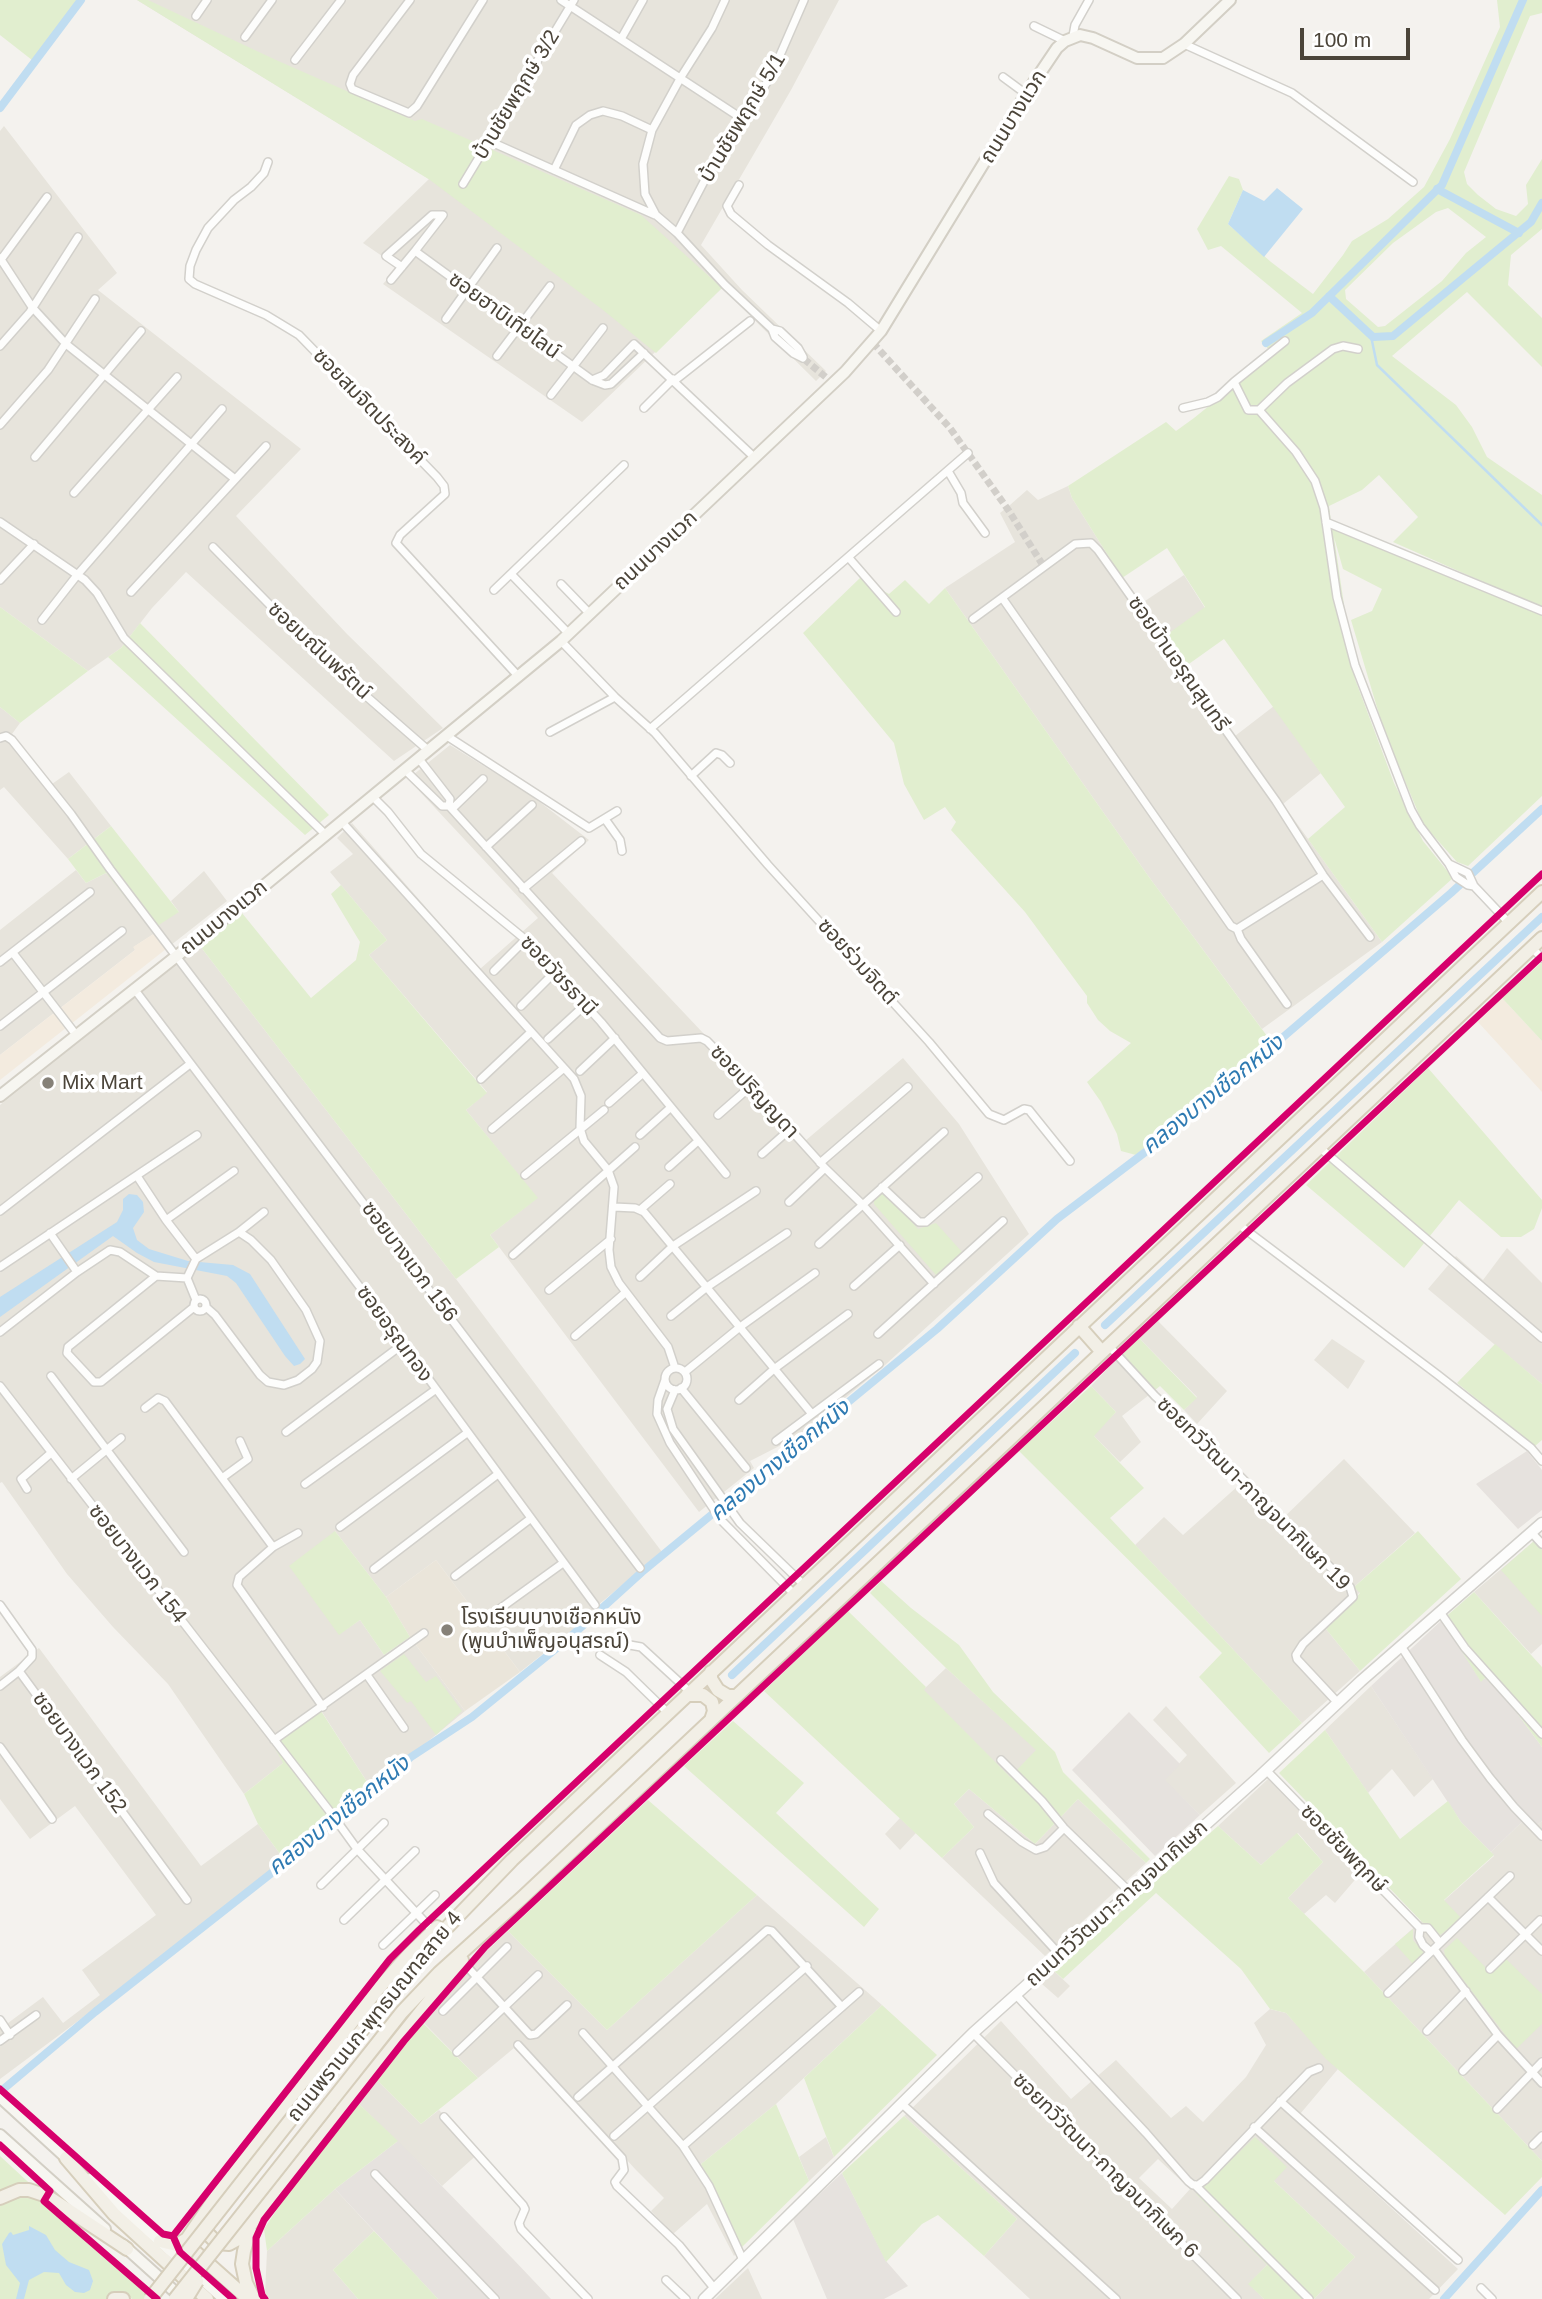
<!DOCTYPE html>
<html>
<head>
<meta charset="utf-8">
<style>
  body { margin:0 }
  #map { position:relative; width:1542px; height:2299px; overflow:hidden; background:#f4f2ee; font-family:Helvetica,sans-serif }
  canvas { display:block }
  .scale { position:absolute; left:1300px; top:28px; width:110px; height:32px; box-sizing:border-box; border:4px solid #4b4439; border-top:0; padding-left:9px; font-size:21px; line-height:24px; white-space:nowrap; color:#4b4439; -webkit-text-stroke:5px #fff; paint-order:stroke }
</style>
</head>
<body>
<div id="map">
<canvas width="1542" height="2299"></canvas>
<div class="scale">100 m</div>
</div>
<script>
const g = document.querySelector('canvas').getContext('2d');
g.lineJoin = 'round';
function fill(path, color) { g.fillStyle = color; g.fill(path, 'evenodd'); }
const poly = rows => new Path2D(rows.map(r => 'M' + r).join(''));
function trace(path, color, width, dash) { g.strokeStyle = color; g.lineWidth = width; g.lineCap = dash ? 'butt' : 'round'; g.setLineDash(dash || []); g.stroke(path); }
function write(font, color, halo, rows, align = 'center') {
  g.font = font + ' Helvetica,"Noto Sans Thai",sans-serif'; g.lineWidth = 7; g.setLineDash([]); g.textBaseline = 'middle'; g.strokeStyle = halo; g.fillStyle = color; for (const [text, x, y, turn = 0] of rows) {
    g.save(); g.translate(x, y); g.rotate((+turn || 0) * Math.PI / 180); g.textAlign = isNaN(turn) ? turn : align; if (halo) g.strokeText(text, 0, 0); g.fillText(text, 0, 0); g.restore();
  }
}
fill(poly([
  [137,0,839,0,791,90,701,245,742,290,826,371,816,381,722,288,582,422,383,284,398,267,363,243,429,179],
  [4,126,117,273,98,290,301,449,236,516,347,634,443,728,394,761,186,572,152,608,121,648,88,671,0,607,0,131],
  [1068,486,1072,498,1122,578,1142,603,1184,575,1205,608,1166,637,1235,736,1274,706,1321,773,1283,804,1382,942,1262,1029,1149,877,945,588,1015,542,1000,513,1010,505,1027,490,1038,500],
  [0,707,20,723,12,734,52,784,69,772,111,826,68,859,4,787,0,790],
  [450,745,532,796,589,840,552,873,805,1141,903,1058,959,1124,1029,1234,885,1365,799,1436,750,1461,754,1468,699,1512,490,1235,537,1198,466,1110,487,1092,369,955,387,940,330,872,353,854,337,838,352,823,480,969,538,918,408,779],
  [76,870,86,883,106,873,179,912,171,901,204,871,227,901,166,949,155,933,134,947,135,950,0,1055,0,930],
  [200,946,456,1279,662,1552,574,1625,576,1628,520,1672,436,1560,386,1597,335,1531,339,1634,360,1620,384,1655,410,1637,465,1711,371,1788,322,1712,283,1763,244,1794,168,1684,113,1627,67,1574,2,1482,0,1483,0,1105],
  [1507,1248,1542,1283,1542,1384,1428,1289,1456,1256,1483,1280],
  [1158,1321,1227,1391,1197,1424,1184,1410,1197,1397,1139,1338],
  [1332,1339,1365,1361,1348,1389,1314,1360],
  [1116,1360,1149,1395,1122,1416,1141,1442,1120,1462,1093,1435,1116,1412,1091,1386],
  [1344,1459,1415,1533,1355,1586,1360,1592,1326,1629,1360,1671,1302,1723,1135,1545,1164,1517,1183,1535,1238,1486,1276,1525],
  [1539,1537,1542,1541,1542,1644,1531,1654,1474,1592],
  [39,1648,201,1866,258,1824,288,1865,0,2079,0,2029,43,1997,63,2023,100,1995,82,1970,156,1915,75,1806,30,1839,0,1799,0,1677],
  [946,1668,1037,1750,1010,1778,923,1690],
  [1371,1686,1433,1779,1414,1797,1392,1769,1368,1793,1325,1730],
  [1166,1706,1236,1783,1200,1815,1164,1780,1187,1755,1153,1720],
  [1268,1779,1360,1874,1335,1903,1326,1895,1304,1914,1288,1898,1323,1862,1298,1833,1261,1865,1218,1826],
  [969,1789,1035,1844,1078,1799,1146,1863,1045,1956,942,1858,974,1827,954,1804],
  [1528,1816,1537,1825,1542,1821,1542,2161,1364,1972,1494,1856,1491,1852],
  [900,1818,916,1833,900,1850,885,1834],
  [757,1895,882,2005,776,2104,701,2164,742,2247,734,2256,707,2204,673,2234,651,2211,664,2198,636,2170,539,2063,534,2068,514,2048,478,2078,424,2023,478,1959,508,1931,607,2030],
  [1054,1971,1070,1986,1058,1998,1042,1984],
  [1270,2009,1286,2013,1338,2069,1295,2120,1458,2269,1429,2299,1314,2299,1355,2257,1274,2181,1255,2137,1267,2265,1249,2284,1264,2299,1030,2299,984,2256,1017,2219,904,2116,1001,2021,1071,2099,1116,2060,1171,2118,1186,2106,1203,2122,1246,2077,1266,2045,1254,2023],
  [1158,2159,1190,2189,1172,2209,1139,2178],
  [377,2080,421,2124,439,2110,480,2152,442,2186,358,2103],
  [826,2137,834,2157,809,2181,799,2157],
  [335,2189,374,2231,333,2270,358,2299,270,2299,265,2294,267,2251],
  [748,2268,762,2299,715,2299]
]), '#e7e4dc');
fill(poly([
  [155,933,166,949,0,1080,0,1055,135,950,133,947],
  [1502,998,1542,1041,1542,1092,1478,1022]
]), '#f3ebdf');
fill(poly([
  [1527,1451,1542,1470,1542,1510,1518,1529,1476,1484],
  [1442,1620,1481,1681,1485,1678,1508,1701,1542,1747,1542,1821,1537,1825,1528,1816,1491,1852,1461,1822,1371,1686],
  [1129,1712,1180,1764,1165,1780,1200,1815,1155,1856,1072,1770],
  [398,2141,513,2259,551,2299,438,2299,335,2189],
  [842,2173,886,2261,908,2286,884,2299,827,2299,793,2219]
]), '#e6e2de');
fill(poly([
  [436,1560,520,1672,465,1711,410,1637,386,1597]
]), '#eae5da');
fill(poly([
  [0,0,77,0,32,60,0,35],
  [137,0,148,0,276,60,415,121,422,119,641,215,722,288,656,353,603,310,430,180],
  [1497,0,1542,0,1542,13,1530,16,1464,172,1467,184,1478,195,1496,209,1516,216,1528,204,1526,185,1542,159,1542,229,1511,255,1508,285,1542,318,1542,367,1467,292,1392,356,1456,405,1472,427,1487,457,1542,495,1542,608,1393,542,1418,517,1379,475,1362,490,1329,506,1332,529,1542,614,1542,796,1468,866,1457,862,1423,824,1384,731,1351,620,1372,611,1382,589,1343,569,1334,537,1355,679,1394,783,1423,841,1453,878,1382,942,1308,839,1345,807,1224,639,1186,666,1165,636,1205,607,1167,548,1122,578,1072,498,1068,486,1166,422,1176,431,1194,418,1273,354,1261,341,1302,313,1221,246,1208,250,1197,229,1229,176,1239,179,1243,190,1228,224,1271,262,1313,294,1343,255,1352,241,1388,219,1424,187,1450,139,1500,27],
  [1448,208,1486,237,1466,253,1442,281,1385,326,1378,327,1346,299,1345,290,1393,243,1436,212],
  [860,578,889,594,905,580,929,604,945,588,1149,877,1270,1040,1136,1155,1121,1151,1117,1134,1101,1102,1087,1082,1131,1043,1110,1031,1098,1020,1087,1003,1087,996,1025,912,951,830,956,822,945,807,924,820,904,784,894,743,803,633],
  [0,607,88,671,20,723,0,707],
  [140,623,329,815,305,835,108,657,121,648],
  [111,826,179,912,151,930,106,873,86,883,68,859],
  [341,885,387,940,369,955,487,1093,466,1110,538,1198,490,1235,499,1247,456,1279,200,946,242,913,311,998,356,960,360,942,331,894],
  [1542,962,1542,1041,1502,998],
  [1428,1068,1542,1200,1542,1208,1534,1229,1521,1237,1501,1237,1459,1200,1404,1268,1306,1185],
  [885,1192,918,1229,936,1223,962,1252,936,1275,874,1204,874,1199],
  [1139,1338,1197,1398,1184,1410,1160,1386,1149,1395,1116,1360],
  [1495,1344,1542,1384,1542,1440,1535,1446,1457,1383],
  [1091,1386,1116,1412,1094,1436,1144,1488,1110,1518,1302,1723,1269,1753,1199,1677,1222,1653,1019,1451],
  [335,1531,386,1597,410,1637,384,1655,360,1620,339,1635,289,1566],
  [1418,1531,1461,1579,1360,1671,1326,1629,1360,1593,1354,1587],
  [1534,1541,1542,1550,1542,1616,1501,1570],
  [881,1581,911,1608,959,1645,993,1692,1055,1752,1063,1772,1150,1859,1146,1863,1078,1799,1035,1844,969,1789,954,1804,974,1827,942,1858,764,1691,848,1611,926,1687,924,1690,1010,1777,1036,1750,946,1668,870,1593],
  [1474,1592,1542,1667,1542,1747,1508,1701,1485,1678,1481,1682,1442,1620],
  [404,1654,426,1682,436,1676,462,1711,436,1735,411,1701,407,1703,380,1671],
  [321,1711,371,1788,288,1865,258,1824,244,1794,283,1763,272,1743],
  [733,1721,804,1783,776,1813,879,1909,864,1927,684,1766],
  [1325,1730,1400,1839,1448,1801,1461,1822,1494,1855,1444,1900,1462,1919,1440,1935,1421,1921,1279,1773],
  [648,1800,757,1895,607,2030,508,1931],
  [1218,1826,1261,1865,1297,1833,1323,1862,1288,1898,1364,1972,1542,2161,1542,2177,1505,2215,1326,2059,1286,2013,1270,2009,1241,1969,1156,1893,1063,1979,1054,1971],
  [1413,1929,1413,1940,1424,1953,1413,1964,1395,1944],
  [1457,1938,1491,1973,1506,1959,1542,1994,1542,2024,1516,2049,1445,1956,1444,1950],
  [882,2005,937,2055,834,2157,804,2078],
  [423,2023,478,2078,421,2124,377,2080],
  [358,2103,398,2141,335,2189,267,2251,264,2229,284,2199],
  [776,2104,809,2181,742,2247,701,2164],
  [904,2116,1017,2219,984,2256,938,2215,922,2224,886,2262,842,2173],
  [1255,2137,1287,2167,1274,2181,1355,2257,1314,2299,1264,2299,1248,2284,1267,2265,1196,2194],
  [0,2156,78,2228,161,2299,132,2299,129,2296,126,2299,0,2299],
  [374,2231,413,2272,438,2299,358,2299,333,2270]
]), '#e1eecf');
fill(poly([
  [1277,188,1303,209,1264,257,1228,224,1243,190,1264,201],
  [129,1194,137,1195,143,1202,144,1212,133,1228,137,1240,149,1249,188,1261,233,1265,250,1274,305,1359,300,1364,294,1366,285,1356,236,1283,227,1276,154,1262,137,1253,113,1236,0,1317,0,1297,117,1222,123,1210,123,1199],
  [29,2226,46,2235,55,2250,69,2262,89,2270,93,2281,90,2290,84,2293,75,2292,66,2285,59,2273,44,2272,29,2280,24,2299,16,2299,20,2283,6,2265,2,2244,9,2233,11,2232,13,2235,29,2230]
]), '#c0ddf1');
trace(poly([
  [1371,336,1377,365,1542,525]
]), '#c0ddf1', 2.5);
trace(poly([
  [0,108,81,0],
  [1437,189,1519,233],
  [1329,296,1373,337,1393,336,1531,222,1542,203],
  [1266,343,1312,313,1442,185,1523,0],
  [1105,1325,1542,917],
  [732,1675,1075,1353],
  [0,2092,95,2012,278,1868,411,1757,472,1717,568,1639,642,1572,937,1329,1057,1219,1181,1125,1218,1093,1451,893,1542,809],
  [1444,2299,1542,2190]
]), '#c0ddf1', 8);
trace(poly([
  [873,343,950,428,1009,511,1044,567],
  [804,359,828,379]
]), '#d2cfca', 7, [7, 3.5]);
const minor = poly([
  [410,0,353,75,350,84,352,89,409,113,417,106,483,0],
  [561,0,741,118],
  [725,0,712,28,681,77,652,130,643,164,645,194,656,215,677,233,725,285,772,329,780,331,798,348,803,357],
  [196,16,207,0],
  [1034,26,1065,41],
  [1073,36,1075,25,1089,0],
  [245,37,272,0],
  [621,39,643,0],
  [1184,44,1292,93,1413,182],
  [295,60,341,0],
  [1003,77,1026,94],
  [489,141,655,215],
  [268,162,264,173,251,187,234,200,208,228,196,250,190,266,189,279,195,284,266,315,299,335,437,477,444,486,445,494,400,535,396,543,519,677],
  [554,170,576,125,590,115,603,111,622,116,652,130],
  [463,184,574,0],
  [739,185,727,206,731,214,768,245,848,303,881,331],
  [677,233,721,149,770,78,804,0],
  [415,251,592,380,605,385,611,384,644,353],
  [0,258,32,307,66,344,235,479],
  [0,261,47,197],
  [391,280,415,251,443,215,432,215,386,256,402,267],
  [446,319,497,248],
  [772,329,775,337,793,353,803,358],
  [1285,341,1234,382,1248,410,1259,410,1287,383,1333,349,1343,346,1358,349],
  [0,346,30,312,78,237],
  [497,356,550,286],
  [592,380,604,375,634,344,755,458],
  [674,381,750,321],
  [551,395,603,328],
  [644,408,673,379],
  [1183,408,1208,402,1218,397,1234,382],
  [1259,410,1296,452,1315,481,1324,508,1337,597,1355,665,1411,810,1420,826,1449,864],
  [0,425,48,370,95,299],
  [35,457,141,331],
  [948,471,961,493,963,503,985,533],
  [74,493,177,377],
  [0,522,85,580,97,593,124,638,326,835],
  [1326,522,1542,611],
  [213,547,318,654,429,751],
  [849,558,896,612],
  [511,574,569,634],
  [0,580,34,544],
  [561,584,590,614],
  [494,590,624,465],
  [131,592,266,446],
  [1003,599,1231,926,1237,929,1323,875],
  [973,619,1075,544,1091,543,1098,550,1276,801,1323,875,1370,937],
  [42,620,78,574,222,409],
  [561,641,615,697,655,733,768,865,929,1042,989,1114,1004,1120,1024,1109,1029,1110,1070,1161],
  [650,729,968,453],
  [550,732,615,697],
  [447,736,589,828,617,811],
  [0,738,6,736,12,740,71,814,110,869,640,1568],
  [419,759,450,799,449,806],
  [405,770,442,806,449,806,660,1038,667,1041,701,1038,707,1041,751,1086,825,1168,862,1204,934,1284],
  [691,776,716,753,722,755,730,763],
  [372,796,388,812,421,854,526,940,601,1022,726,1174],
  [452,809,483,779],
  [605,819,620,840,622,851],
  [342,822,574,1079,581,1096,580,1128,584,1141,608,1170,614,1187,609,1250,611,1267,619,1283,668,1347,675,1368],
  [486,847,532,805],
  [1474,886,1468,873,1449,864,1456,877,1468,885,1474,886,1509,923],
  [523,889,581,841],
  [1237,929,1241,939,1287,1004],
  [1532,948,1542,958],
  [13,953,77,1036],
  [0,962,90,892],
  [494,971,525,940],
  [135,990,403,1344,595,1605],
  [521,1006,554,973],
  [0,1026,122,931],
  [548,1039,585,1005],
  [580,1071,615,1038],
  [481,1079,531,1032],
  [609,1103,642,1074],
  [718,1115,751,1086],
  [492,1129,564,1068],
  [640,1135,670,1108],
  [1319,1147,1542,1338],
  [762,1154,789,1130],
  [820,1163,908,1087],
  [669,1167,698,1141],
  [525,1175,604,1110],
  [882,1187,919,1222,926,1222,978,1177],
  [789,1202,825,1168],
  [614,1207,635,1208,644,1212,812,1414],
  [640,1210,670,1184],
  [0,1211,190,1064],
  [166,1220,234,1171],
  [1238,1224,1438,1375,1531,1448,1542,1461],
  [239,1232,264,1212],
  [50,1233,77,1272],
  [819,1244,944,1132],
  [513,1255,635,1147],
  [196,1259,239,1232,251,1240,271,1260,306,1310,320,1341,317,1362,312,1369,298,1380,284,1385,268,1382,260,1375,215,1315,206,1307],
  [0,1267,197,1135],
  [156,1276,68,1347,67,1353,94,1382,101,1382,194,1307],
  [640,1277,673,1246,756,1191],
  [187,1278,196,1300],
  [854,1286,900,1245],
  [549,1290,611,1239],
  '194 1305a6 6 0 1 1 12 0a6 6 0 1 1-12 0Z',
  [671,1316,707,1287,787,1233],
  [0,1332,77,1272,110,1250,120,1252,156,1276,187,1278,196,1259,166,1220,137,1176],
  [878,1334,1003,1221],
  [575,1336,626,1292],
  [1109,1346,1155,1396,1214,1450,1350,1587,1353,1597,1303,1644,1296,1655,1297,1659,1338,1703],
  '665 1379a11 11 0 1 1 22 0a11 11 0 1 1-22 0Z',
  [685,1372,740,1327,815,1273],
  [51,1376,184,1552],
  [665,1380,658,1400,657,1414,670,1443,721,1520,794,1594],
  [0,1386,331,1813,357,1849,433,1931],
  [681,1388,746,1468],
  [675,1390,667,1409,673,1429,740,1523,804,1585],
  [739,1400,774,1369,848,1314],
  [145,1408,158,1398,165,1401,273,1547],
  [286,1432,403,1344],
  [776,1441,879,1364],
  [222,1478,248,1459,240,1441],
  [71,1479,121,1438],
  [305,1484,435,1390],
  [27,1489,21,1479,51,1453],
  [340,1527,467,1433],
  [1531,1532,1542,1544],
  [298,1533,273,1547,239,1577,237,1585,323,1707],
  [374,1569,498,1474],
  [455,1576,530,1519],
  [0,1605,32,1650,32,1657,19,1671,187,1900],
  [498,1610,563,1563],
  [1440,1612,1465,1648,1542,1734],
  [624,1644,641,1647,690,1692],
  [1401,1646,1462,1740,1490,1778,1514,1807,1542,1836],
  [600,1655,626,1672,668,1713],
  [367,1675,404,1728],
  [0,1686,19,1671],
  [274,1740,424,1633],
  [0,1747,52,1819],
  [1001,1760,1042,1801,1064,1828,1130,1892],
  [1266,1770,1420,1928,1428,1928,1440,1943],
  [988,1814,1022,1842,1036,1850,1045,1847,1064,1828],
  [980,1853,994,1883,1060,1955],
  [321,1885,384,1823],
  [1488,1897,1542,1951],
  [344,1920,415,1851],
  [1420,1928,1419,1937,1423,1945,1431,1952],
  [383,1945,435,1895],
  [1434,1949,1498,2035,1542,2083],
  [462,1961,530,2035,536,2034,567,2005],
  [1490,1969,1540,1920],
  [1388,1993,1510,1876],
  [1016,1995,1146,2133,1188,2181,1193,2185,1198,2185,1205,2180,1309,2072,1319,2068],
  [443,2011,507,1947],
  [0,2020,10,2035],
  [1427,2031,1466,1991],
  [583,2033,683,2146,709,2186,743,2260],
  [973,2033,1237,2299],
  [0,2041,36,2015],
  [518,2045,622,2158,624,2170,615,2182,617,2186,679,2245,714,2288],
  [457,2052,538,1975],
  [1463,2071,1498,2035],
  [578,2097,767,1930,772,1931,842,2007],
  [1280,2101,1458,2260],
  [901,2103,1116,2299],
  [1497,2109,1542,2062],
  [444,2117,523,2205,525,2209,519,2223,521,2229,588,2299],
  [1254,2127,1435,2290],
  [614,2136,807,1966],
  [1533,2145,1542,2136],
  [683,2146,859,1992],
  [375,2174,495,2299],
  [1195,2185,1309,2299],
  [666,2280,686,2299],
  [1481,2288,1492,2299]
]);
const tertiary = poly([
  [704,2299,973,2033,1260,1776,1361,1681,1542,1523]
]);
const secondary = poly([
  [0,1096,226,917,561,641,845,372,881,331,1026,94,1057,48,1065,41,1080,35,1093,38,1137,58,1163,58,1184,44,1230,0],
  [0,2097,70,2161],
  [0,2135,105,2229],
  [90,2179,224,2299],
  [123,2245,183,2299]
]);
const primary = poly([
  [1079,1326,1102,1352],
  [711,1672,711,1679,718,1690,728,1696,736,1696],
  [687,1695,703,1695,712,1702,714,1711,711,1720],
  [314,2090,430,1945,512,1860,1542,892],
  [330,2103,402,2012,439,1973,523,1897,1542,938],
  [66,2158,114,2214,207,2299],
  [0,2198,19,2190,29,2190,47,2196,127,2249],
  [207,2219,207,2233,217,2243,229,2244,240,2238,462,1960],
  [250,2231,244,2251,242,2264,246,2283,254,2299],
  [160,2241,177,2245,187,2239,219,2192,377,1990,410,1953,437,1927],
  [183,2246,193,2250,248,2299],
  [114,2299,123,2299]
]);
trace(minor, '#d2d0cb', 10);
trace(tertiary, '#d2d0cb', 13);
trace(secondary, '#d3cfc5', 14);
trace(primary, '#d6cebb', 16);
trace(minor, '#fdfdfc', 7);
trace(tertiary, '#fdfdfc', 10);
trace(secondary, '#f7f6f1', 10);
trace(primary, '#f2efe6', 12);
const primaryBridge = poly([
  [150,2299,314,2090],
  [175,2299,330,2103],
  [186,2299,197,2281]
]);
trace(primaryBridge, '#d6cebb', 16, []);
trace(primaryBridge, '#f2efe6', 12);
trace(poly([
  [0,2089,163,2234,173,2236],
  [0,2145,50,2191,44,2201,157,2299],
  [173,2236,390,1959,419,1930,1542,874],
  [173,2236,180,2252,233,2299],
  [265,2299,262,2295,256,2268,256,2238,264,2220,404,2041,485,1947,1542,956]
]), '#d6006c', 7);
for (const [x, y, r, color] of [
  [48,1083,7,"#868178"],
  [447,1630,7,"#868178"]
]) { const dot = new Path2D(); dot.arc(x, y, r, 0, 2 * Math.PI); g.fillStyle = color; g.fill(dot); trace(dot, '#fff', 2.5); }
write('21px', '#4b4439', '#fff', [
  ["บ้านชัยพฤกษ์ 3/2",517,95,-59],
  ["ถนนบางแวก",1014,117,-58],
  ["บ้านชัยพฤกษ์ 5/1",743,118,-59],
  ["ซอยฮาบิเทียไลน์",504,316,36],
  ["ซอยสมจิตประสงค์",369,407,46],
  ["ถนนบางแวก",656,551,-43],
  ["ซอยมณีนพรัตน์",319,651,43],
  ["ซอยบ้านอรุณสุนทรี",1178,664,55],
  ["ถนนบางแวก",224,918,-39],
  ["ซอยร่วมจิตต์",857,962,48],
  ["ซอยวัชรธานี",558,976,47],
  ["ซอยปริญญดา",754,1092,47],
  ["ซอยบางแวก 156",409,1262,53],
  ["ซอยอรุณทอง",394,1334,54],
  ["ซอยทวีวัฒนา-กาญจนาภิเษก 19",1253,1494,45],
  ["ซอยบางแวก 154",137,1564,52],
  ["ซอยบางแวก 152",79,1753,54],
  ["ซอยชัยพฤกษ์",1343,1849,46],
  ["ถนนทวีวัฒนา-กาญจนาภิเษก",1117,1904,-42],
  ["ถนนพรานนก-พุทธมณฑลสาย 4",375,2017,-51],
  ["ซอยทวีวัฒนา-กาญจนาภิเษก 6",1105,2166,45]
]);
write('21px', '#4b4439', '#fff', [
  ["Mix Mart",62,1083],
  ["โรงเรียนบางเชือกหนัง",461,1618],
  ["(พูนบำเพ็ญอนุสรณ์)",461,1642]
], 'left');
write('italic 23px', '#2e7ab2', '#fff', [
  ["คลองบางเชือกหนัง",1213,1095,-39],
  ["คลองบางเชือกหนัง",780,1461,-40],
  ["คลองบางเชือกหนัง",339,1816,-39]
]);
</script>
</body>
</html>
